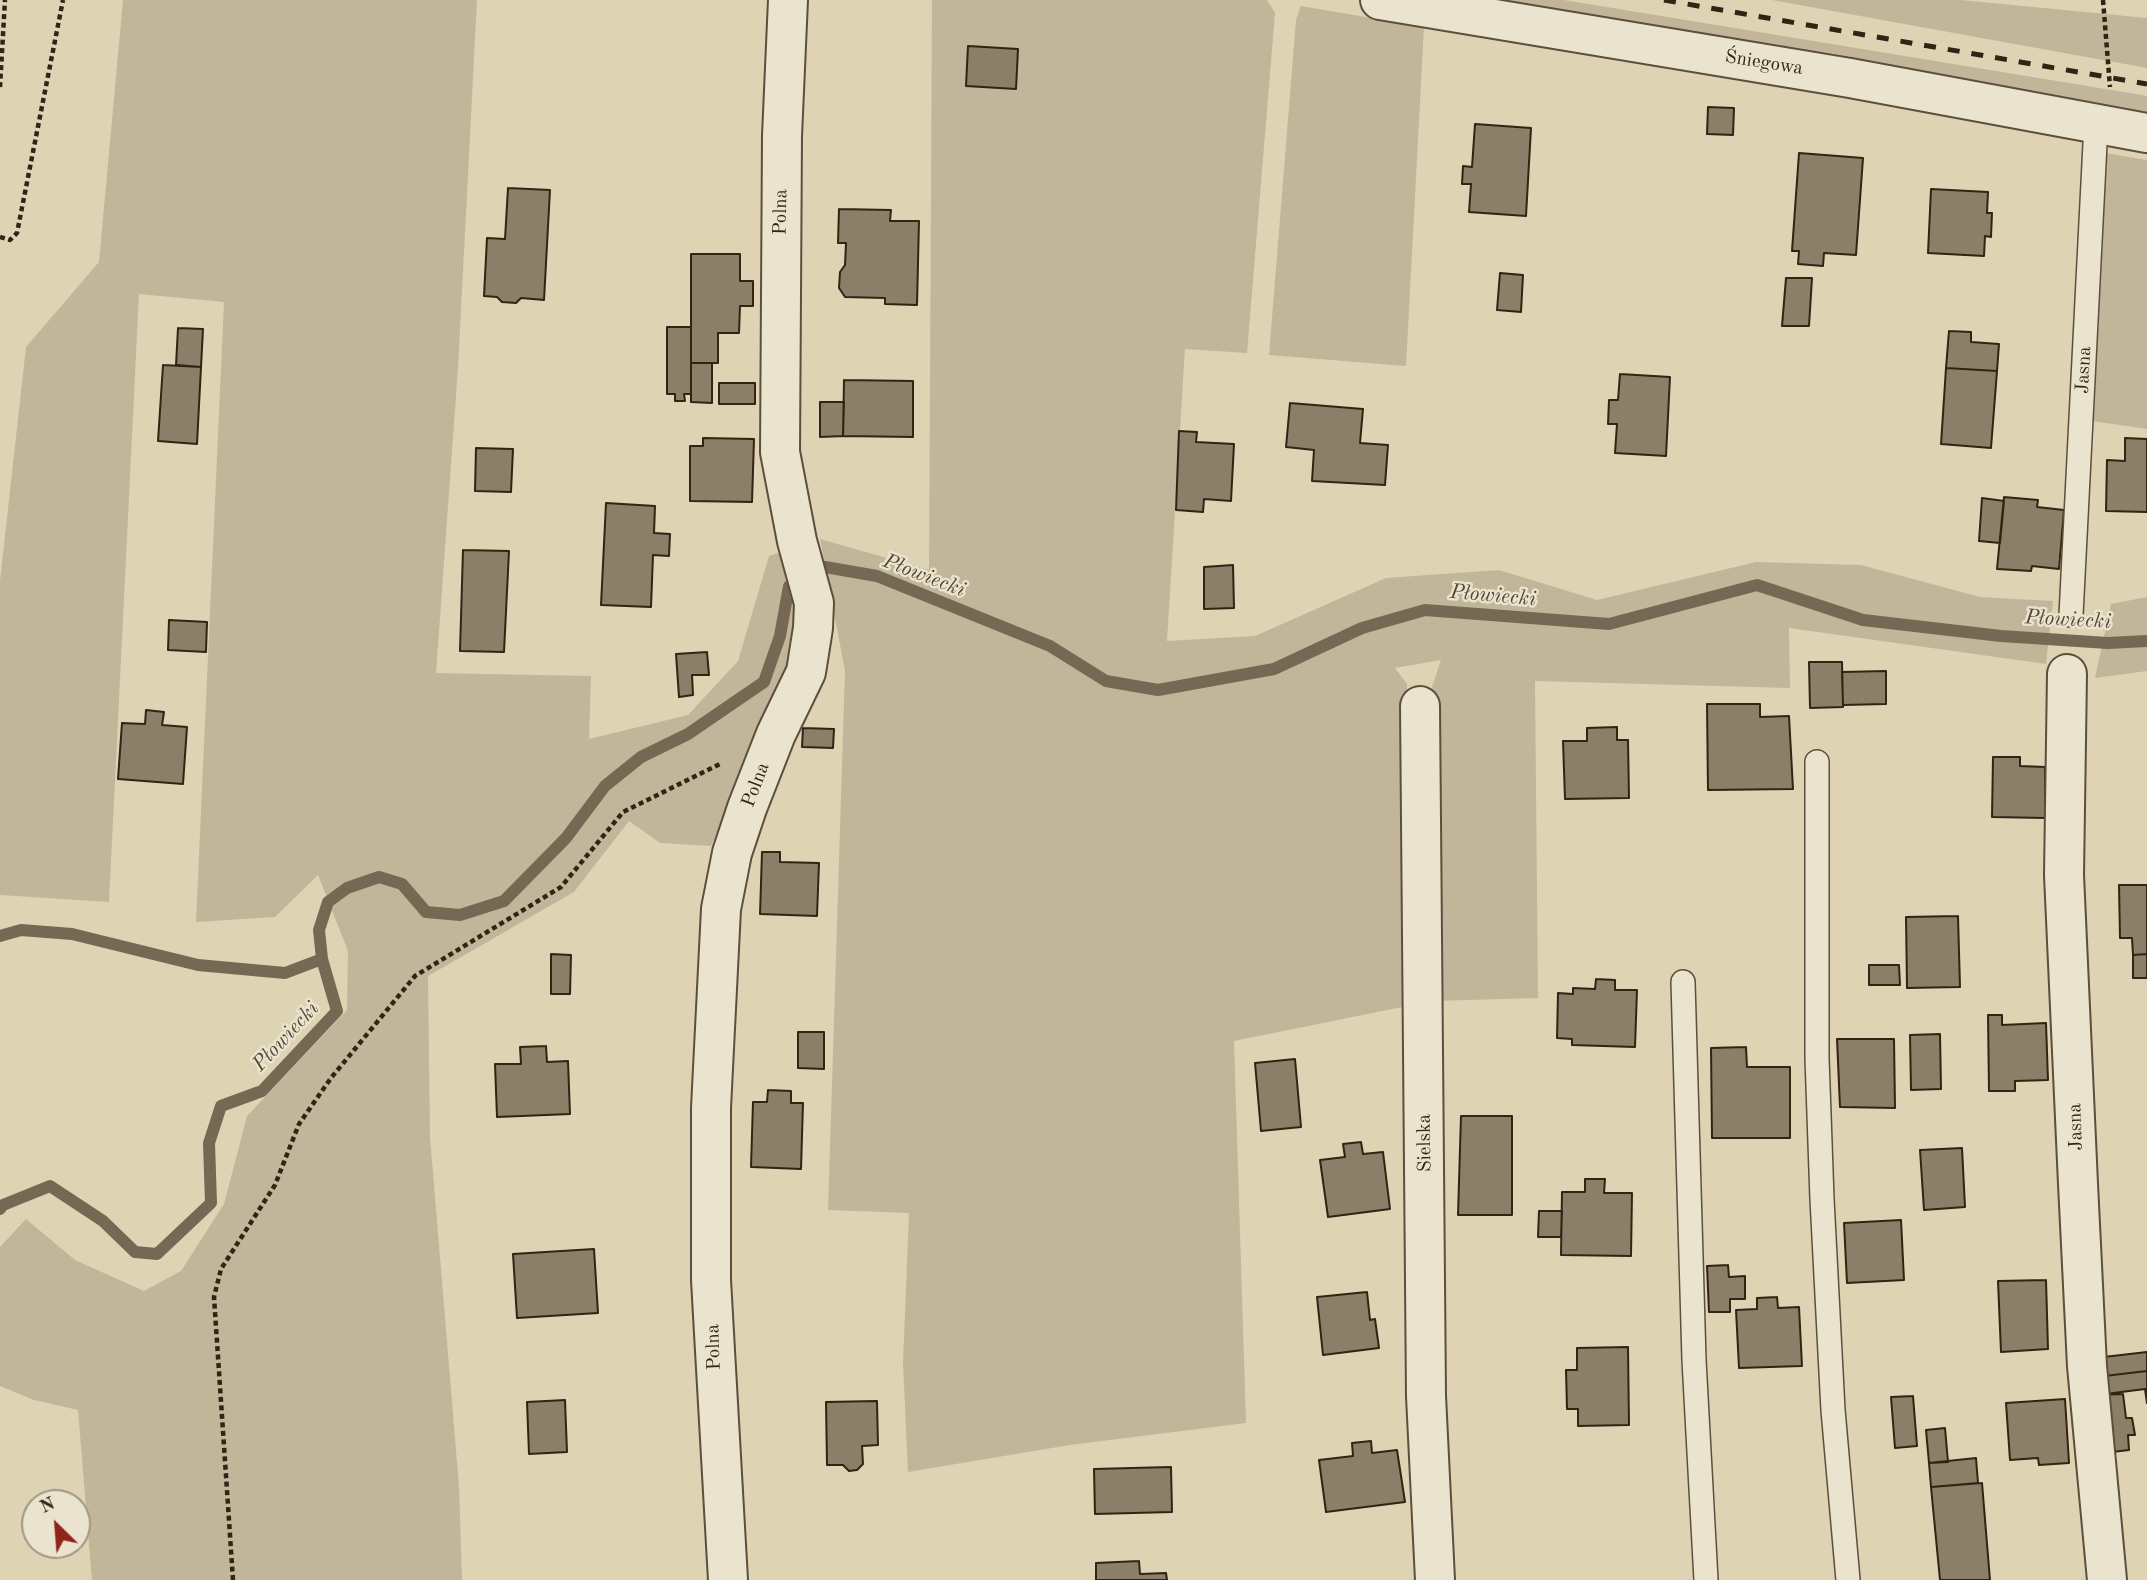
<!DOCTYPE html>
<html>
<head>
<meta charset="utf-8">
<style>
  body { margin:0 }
  #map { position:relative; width:2147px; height:1580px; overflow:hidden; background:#ded4b4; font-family:"Old Standard TT",serif }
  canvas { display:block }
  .north { position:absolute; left:21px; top:1489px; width:70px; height:70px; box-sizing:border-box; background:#eae3ce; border:2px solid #a09684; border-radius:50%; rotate:335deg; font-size:19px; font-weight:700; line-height:28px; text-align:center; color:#322315 }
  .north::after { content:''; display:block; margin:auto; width:24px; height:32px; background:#8f2418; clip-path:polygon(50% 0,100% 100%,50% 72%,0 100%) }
</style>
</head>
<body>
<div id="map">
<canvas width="2147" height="1580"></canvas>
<div class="north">N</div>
</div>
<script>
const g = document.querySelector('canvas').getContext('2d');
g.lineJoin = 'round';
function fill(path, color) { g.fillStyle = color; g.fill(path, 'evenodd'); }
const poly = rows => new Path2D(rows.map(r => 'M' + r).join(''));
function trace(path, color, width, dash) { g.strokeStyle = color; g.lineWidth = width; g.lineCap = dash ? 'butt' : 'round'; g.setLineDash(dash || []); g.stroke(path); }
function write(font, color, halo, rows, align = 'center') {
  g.font = font + ' "Old Standard TT",serif'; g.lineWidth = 5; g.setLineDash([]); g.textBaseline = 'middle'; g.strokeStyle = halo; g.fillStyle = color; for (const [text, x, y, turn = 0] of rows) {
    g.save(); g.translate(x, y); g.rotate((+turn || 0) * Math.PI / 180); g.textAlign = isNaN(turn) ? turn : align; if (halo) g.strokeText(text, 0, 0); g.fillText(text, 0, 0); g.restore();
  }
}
fill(poly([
  [123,0,477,0,458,368,436,673,591,676,589,739,688,715,738,661,769,556,784,551,802,622,769,714,711,846,660,843,629,821,574,892,428,976,430,1137,459,1486,462,1580,92,1580,78,1410,34,1400,0,1386,0,1247,26,1219,75,1260,144,1291,181,1271,224,1204,247,1116,347,1010,348,951,318,875,275,917,196,922,224,302,139,294,109,902,0,895,0,581,26,347,99,262],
  [932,0,1267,0,1275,13,1247,353,1185,349,1167,641,1255,636,1386,578,1499,570,1597,600,1756,562,1861,565,1980,597,2053,601,2046,664,1789,628,1790,688,1535,681,1538,998,1433,1001,1430,693,1441,660,1395,668,1407,684,1407,1006,1234,1041,1246,1423,1070,1445,908,1472,903,1363,909,1213,828,1210,845,671,820,539,929,570],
  [1486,0,1564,0,2142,95,2147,96,2147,115,1831,53,1689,37],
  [1772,0,1961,0,2147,18,2147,68],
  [1301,6,1424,27,1406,366,1269,355,1296,20],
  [2105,153,2147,160,2147,429,2092,421],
  [2147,597,2147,671,2095,678,2111,604]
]), '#c1b699');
trace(poly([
  [0,936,21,930,72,934,198,965,285,973,322,959],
  [0,1209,3,1205,50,1186,103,1221,135,1252,157,1254,211,1203,209,1143,221,1106,262,1091,337,1011,322,959,319,930,328,902,347,888,379,877,402,884,426,912,460,915,504,901,566,838,605,786,641,757,688,734,764,682,780,636,789,586,825,567,877,576,1050,646,1106,681,1158,690,1274,669,1362,628,1425,610,1609,624,1757,585,1863,620,2001,636,2108,643,2147,641]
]), '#766954', 12);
const building = poly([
  [968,46,1018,49,1016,89,966,86,968,46],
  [1708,107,1734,108,1733,135,1707,134,1708,107],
  [1475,124,1531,128,1526,216,1469,212,1471,184,1462,184,1463,166,1472,167,1475,124],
  [1799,153,1863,158,1856,255,1824,253,1823,266,1798,264,1799,251,1792,251,1799,153],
  [508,188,550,190,544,300,521,298,516,303,502,302,497,297,484,296,487,238,505,239,508,188],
  [1931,189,1988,192,1987,213,1992,213,1991,237,1985,236,1984,256,1928,253,1931,189],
  [839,209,891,210,890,221,919,221,917,305,885,304,885,298,845,297,839,288,840,272,845,265,846,243,838,243,839,209],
  [691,254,740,254,740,281,753,281,753,306,740,306,739,333,718,333,718,363,691,363,691,254],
  [1500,273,1523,275,1521,312,1497,310,1500,273],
  [1786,278,1812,278,1809,326,1782,326,1786,278],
  [667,327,691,327,691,394,684,394,685,401,675,401,675,394,667,394,667,327],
  [178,328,203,329,201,367,176,365,178,328],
  [1949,331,1971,332,1971,342,1999,344,1997,371,1946,368,1949,331],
  [691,363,712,363,712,403,691,402,691,363],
  [163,365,201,367,197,444,158,441,163,365],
  [1946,368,1997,371,1991,448,1941,444,1946,368],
  [1620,374,1670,377,1666,456,1615,453,1617,424,1608,424,1609,400,1618,400,1620,374],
  [844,380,913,381,913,437,843,436,844,380],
  [719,383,755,383,755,404,719,404,719,383],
  [820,402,844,402,843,436,820,437,820,402],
  [1290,403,1363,409,1360,443,1388,445,1385,485,1312,481,1314,450,1286,447,1290,403],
  [1179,431,1197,432,1196,442,1234,444,1231,501,1204,499,1203,512,1176,510,1179,431],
  [703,438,754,439,752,502,690,501,690,446,703,446,703,438],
  [2125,438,2147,439,2147,512,2106,511,2107,460,2125,461,2125,438],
  [476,448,513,449,511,492,475,491,476,448],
  [2004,497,2038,500,2037,507,2064,510,2059,569,2032,566,2031,571,1997,569,2004,497],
  [1982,498,2004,501,2000,543,1979,541,1982,498],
  [606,503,655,506,654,533,670,534,669,556,653,555,651,607,601,605,606,503],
  [463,550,509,551,504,652,460,651,463,550],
  [1233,565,1234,608,1204,609,1204,567,1233,565],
  [169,620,207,622,206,652,168,650,169,620],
  [707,652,709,675,692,675,693,695,679,697,676,654,707,652],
  [1809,662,1842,662,1843,707,1810,708,1809,662],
  [1886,671,1886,704,1843,705,1842,672,1886,671],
  [1707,704,1760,704,1760,717,1789,716,1793,789,1708,790,1707,704],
  [146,710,164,712,162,725,187,727,183,784,118,779,122,723,145,724,146,710],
  [1617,727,1617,740,1628,740,1629,798,1565,799,1563,741,1587,741,1587,728,1617,727],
  [803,728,834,729,833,748,802,747,803,728],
  [1993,757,2020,757,2020,766,2045,767,2045,818,1992,817,1993,757],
  [762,852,780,852,780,862,819,863,817,916,760,914,762,852],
  [2119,885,2147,885,2147,954,2133,955,2132,938,2120,938,2119,885],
  [1958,916,1960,987,1907,988,1906,917,1958,916],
  [551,954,571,955,570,994,551,994,551,954],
  [2147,954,2147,978,2133,978,2133,955,2147,954],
  [1869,965,1899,965,1900,985,1869,985,1869,965],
  [1596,979,1615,980,1615,990,1637,990,1635,1047,1572,1045,1572,1039,1557,1038,1558,993,1573,994,1573,988,1595,989,1596,979],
  [1988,1015,2002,1015,2002,1025,2046,1023,2048,1080,2015,1081,2015,1091,1989,1091,1988,1015],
  [798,1032,824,1032,824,1069,798,1068,798,1032],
  [1940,1034,1941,1089,1911,1090,1910,1035,1940,1034],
  [1837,1039,1894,1039,1895,1108,1840,1107,1837,1039],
  [546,1046,547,1062,568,1061,570,1114,497,1117,495,1064,521,1064,520,1047,546,1046],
  [1746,1047,1747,1067,1790,1067,1790,1138,1712,1138,1711,1048,1746,1047],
  [1295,1059,1301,1127,1261,1131,1255,1063,1295,1059],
  [768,1090,791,1091,791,1103,803,1103,801,1169,751,1167,753,1102,767,1102,768,1090],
  [1461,1116,1512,1116,1512,1215,1458,1215,1461,1116],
  [1361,1142,1363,1154,1383,1152,1390,1209,1328,1217,1320,1160,1345,1157,1343,1144,1361,1142],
  [1962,1148,1965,1207,1924,1210,1920,1150,1962,1148],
  [1585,1179,1605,1179,1604,1193,1632,1193,1631,1256,1561,1255,1562,1192,1585,1192,1585,1179],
  [1539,1211,1562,1211,1561,1237,1538,1237,1539,1211],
  [1901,1220,1904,1280,1847,1283,1844,1223,1901,1220],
  [594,1249,598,1313,517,1318,513,1254,594,1249],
  [1728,1265,1729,1277,1745,1276,1745,1299,1730,1299,1730,1312,1709,1312,1707,1266,1728,1265],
  [2046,1280,2048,1349,2001,1352,1998,1281,2046,1280],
  [1367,1292,1370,1320,1375,1319,1379,1348,1323,1355,1317,1297,1367,1292],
  [1777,1297,1778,1308,1799,1307,1802,1366,1739,1368,1736,1310,1757,1309,1757,1298,1777,1297],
  [1628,1347,1629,1425,1578,1426,1578,1409,1567,1409,1566,1370,1577,1370,1577,1348,1628,1347],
  [2147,1352,2147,1371,2096,1377,2095,1358,2147,1352],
  [2147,1371,2147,1403,2145,1389,2098,1395,2096,1377,2147,1371],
  [2123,1394,2126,1418,2132,1418,2135,1435,2128,1435,2129,1450,2104,1453,2098,1395,2123,1394],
  [1913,1396,1917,1446,1895,1448,1891,1397,1913,1396],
  [2065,1399,2069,1463,2039,1465,2038,1458,2010,1460,2006,1403,2065,1399],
  [565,1400,567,1452,529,1454,527,1402,565,1400],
  [877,1401,878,1445,862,1446,863,1464,857,1470,849,1471,843,1465,827,1465,826,1402,877,1401],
  [1945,1428,1948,1462,1929,1463,1926,1430,1945,1428],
  [1371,1441,1372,1453,1397,1450,1405,1502,1326,1512,1319,1460,1353,1456,1352,1443,1371,1441],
  [1976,1458,1978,1483,1931,1487,1929,1463,1976,1458],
  [1171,1467,1172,1512,1095,1514,1094,1469,1171,1467],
  [1982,1483,1990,1580,1940,1580,1931,1487,1982,1483],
  [1139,1561,1140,1574,1166,1573,1167,1580,1096,1580,1096,1563,1139,1561]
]);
fill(building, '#8b7f68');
trace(building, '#322315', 2);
const lane = poly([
  [2071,615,2096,124],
  [1817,762,1817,1058,1822,1199,1833,1410,1848,1580],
  [1683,982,1694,1360,1706,1580]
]);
const street = poly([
  [1380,0,1850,78,2147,133],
  [2067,674,2064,875,2078,1184,2087,1366,2107,1580],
  [1420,706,1426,1396,1435,1580],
  [728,1580,711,1280,711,1108,721,909,732,853,747,808,776,734,806,672,813,628,814,603,797,541,780,452,782,136,788,0]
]);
trace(lane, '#5d4f3d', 26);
trace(street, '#5d4f3d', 42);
trace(poly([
  [2103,0,2110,87],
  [0,87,5,0],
  [0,237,10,240,17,233,63,0],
  [233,1580,214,1297,221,1269,275,1185,299,1124,331,1078,415,976,561,887,623,812,720,764]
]), '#322315', 4.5, [5, 3.5]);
trace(lane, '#eae3ce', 23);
trace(street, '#eae3ce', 38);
trace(poly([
  [1664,0,2147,84]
]), '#322315', 5, [12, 12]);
write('19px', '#322315', '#eae3ce', [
  ["Śniegowa",1764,63,9],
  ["Polna",781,212,-89],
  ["Jasna",2084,370,-87],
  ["Polna",756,785,-69],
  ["Jasna",2076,1127,-92],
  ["Sielska",1425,1143,-91],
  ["Polna",714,1347,-92]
]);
write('italic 21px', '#544634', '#eae3ce', [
  ["Płowiecki",924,576,21],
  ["Płowiecki",1493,596,5],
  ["Płowiecki",2068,620,3],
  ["Płowiecki",286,1037,-47]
]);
</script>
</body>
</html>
